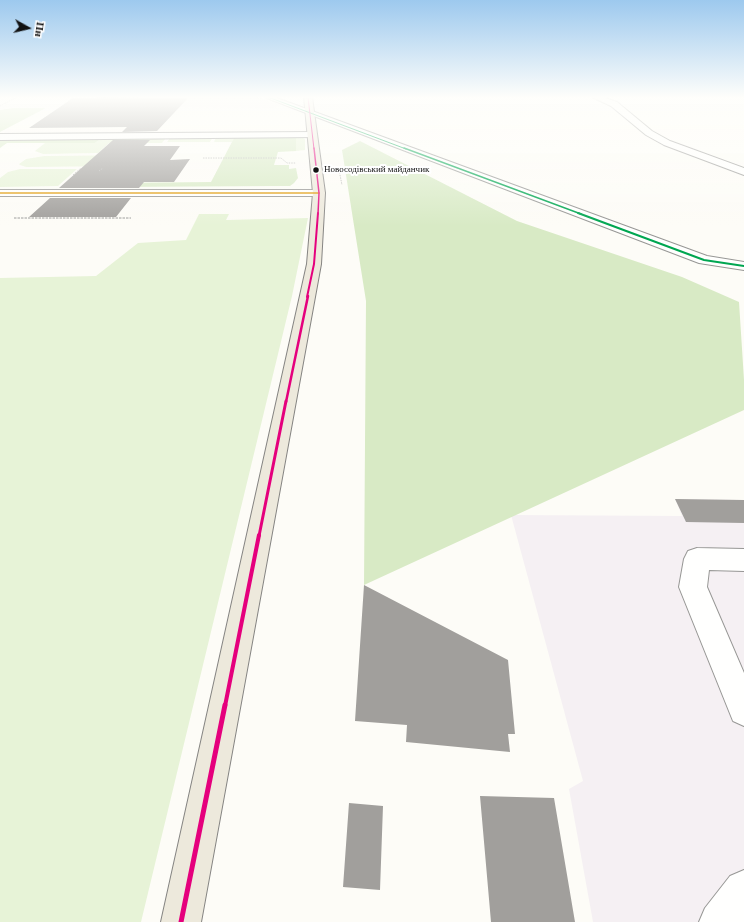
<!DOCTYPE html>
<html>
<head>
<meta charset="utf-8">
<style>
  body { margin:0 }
  #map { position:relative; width:744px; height:922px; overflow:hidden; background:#fdfcf7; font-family:Georgia,serif }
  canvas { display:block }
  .north { position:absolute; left:8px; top:8px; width:40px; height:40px; -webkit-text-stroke:3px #fff; paint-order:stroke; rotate:98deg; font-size:11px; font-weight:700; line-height:16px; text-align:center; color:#111 }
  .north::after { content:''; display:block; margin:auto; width:14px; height:18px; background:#111; clip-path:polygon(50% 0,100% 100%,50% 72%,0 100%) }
</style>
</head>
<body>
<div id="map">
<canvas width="744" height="922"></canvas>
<div class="north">Пн</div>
</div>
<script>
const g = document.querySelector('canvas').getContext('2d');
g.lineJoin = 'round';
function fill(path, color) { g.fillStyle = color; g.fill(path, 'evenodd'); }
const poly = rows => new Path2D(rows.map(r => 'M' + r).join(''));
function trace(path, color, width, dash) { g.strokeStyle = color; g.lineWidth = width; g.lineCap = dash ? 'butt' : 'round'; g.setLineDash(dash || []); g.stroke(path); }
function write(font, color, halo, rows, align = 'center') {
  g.font = font + ' Georgia,serif'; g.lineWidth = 4; g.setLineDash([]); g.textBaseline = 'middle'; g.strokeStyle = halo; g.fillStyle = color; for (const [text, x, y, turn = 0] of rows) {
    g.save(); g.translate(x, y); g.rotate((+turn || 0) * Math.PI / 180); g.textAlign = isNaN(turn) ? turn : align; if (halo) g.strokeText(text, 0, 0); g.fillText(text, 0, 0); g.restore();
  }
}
fill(poly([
  [142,97,256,97,282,106,273,108,129,107],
  [675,499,744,500,744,922,593,922,569,789,583,781,511,515,682,516]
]), '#f5f0f3');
fill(poly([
  [213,137,210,142,167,142,170,138],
  [216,137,301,137,305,139,305,150,296,151,296,139,293,138,234,138,232,142,214,142],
  [102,138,166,138,162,143,109,143,98,153,43,154,35,151,45,143,95,143],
  [139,155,130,166,26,167,20,165,19,164,26,159,44,156],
  [20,169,77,169,58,186,0,187,0,178,8,172],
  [199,214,229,214,226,220,308,218,292,296,141,922,0,922,0,278,96,276,138,243,186,240]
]), '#e7f3d7');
fill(poly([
  [13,108,46,108,0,132,0,110],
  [102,138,95,143,7,143,0,148,0,139],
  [234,138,296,138,296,151,278,152,274,165,289,165,289,169,296,168,298,178,294,183,290,186,280,186,111,187,110,183,211,182],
  [360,141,517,221,682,277,739,302,744,380,744,410,364,585,366,301,342,150]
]), '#d8eac5');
fill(poly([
  [189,97,157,131,122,132,127,127,29,128,73,98],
  [113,140,150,140,144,146,180,146,170,160,190,159,174,182,144,182,139,188,59,188],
  [50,198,131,198,116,217,29,217],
  [675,499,744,500,744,523,686,522],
  [364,585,508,660,515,734,508,734,510,752,406,742,407,725,355,721],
  [480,796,554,798,575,922,491,922],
  [349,803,383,806,380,890,343,887]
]), '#a19f9c');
const minor = poly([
  [264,97,274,97,707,256,744,262,744,270,699,263,264,97],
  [592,97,602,97,617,102,652,131,670,141,744,168,744,175,664,145,646,135,611,106,592,97],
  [312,132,317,135,315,137,0,140,0,134,312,132],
  [0,190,319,190,323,191,325,193,323,195,319,196,0,196,0,190],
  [697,548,744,549,744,571,709,570,707,587,744,673,744,726,733,721,679,587,684,559,688,551,697,548],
  [744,870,744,922,699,922,705,908,730,876,744,870]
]);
const major = poly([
  [304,97,312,97,325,193,321,264,201,922,161,922,307,264,313,193,304,97]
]);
trace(minor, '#979795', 2);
trace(major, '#858482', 2);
trace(poly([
  [0,106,17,97],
  [203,158,281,158,287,163,296,163],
  [339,170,342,185],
  [99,171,103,168],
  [73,175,81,168]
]), '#b9b9b8', 1, [1.5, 1]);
trace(poly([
  [14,218,131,218]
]), '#b9b9b8', 1.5, [2.5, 1]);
fill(minor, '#fffffe');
fill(major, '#ede9dc');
trace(poly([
  [268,97,406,149]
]), '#00a651', 1);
trace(poly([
  [404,148,581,214]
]), '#00a651', 1.5);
trace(poly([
  [578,213,704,260,744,266]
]), '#00a651', 2);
trace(poly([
  [0,193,319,193]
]), '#e09702', 1.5);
trace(poly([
  [308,97,314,149]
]), '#e5007d', 1);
trace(poly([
  [314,148,319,193,318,214]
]), '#e5007d', 1.5);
trace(poly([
  [307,297,314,264,318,213]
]), '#e5007d', 2);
trace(poly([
  [286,402,308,296]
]), '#e5007d', 2.5);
trace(poly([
  [259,536,286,401]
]), '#e5007d', 3);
trace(poly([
  [225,706,259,535]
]), '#e5007d', 4);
trace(poly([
  [181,922,225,705]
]), '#e5007d', 5);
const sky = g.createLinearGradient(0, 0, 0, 226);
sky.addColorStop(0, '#9dc9ee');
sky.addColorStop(0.43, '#fefefb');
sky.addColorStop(1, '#fefefb00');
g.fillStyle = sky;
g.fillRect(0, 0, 744, 226);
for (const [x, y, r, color] of [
  [316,170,3.5,"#111"]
]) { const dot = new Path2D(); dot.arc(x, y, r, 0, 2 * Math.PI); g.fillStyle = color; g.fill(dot); trace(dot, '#fff', 1.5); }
write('9px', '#111', '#fff', [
  ["Новосодівський майданчик",324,170]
], 'left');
</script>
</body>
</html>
